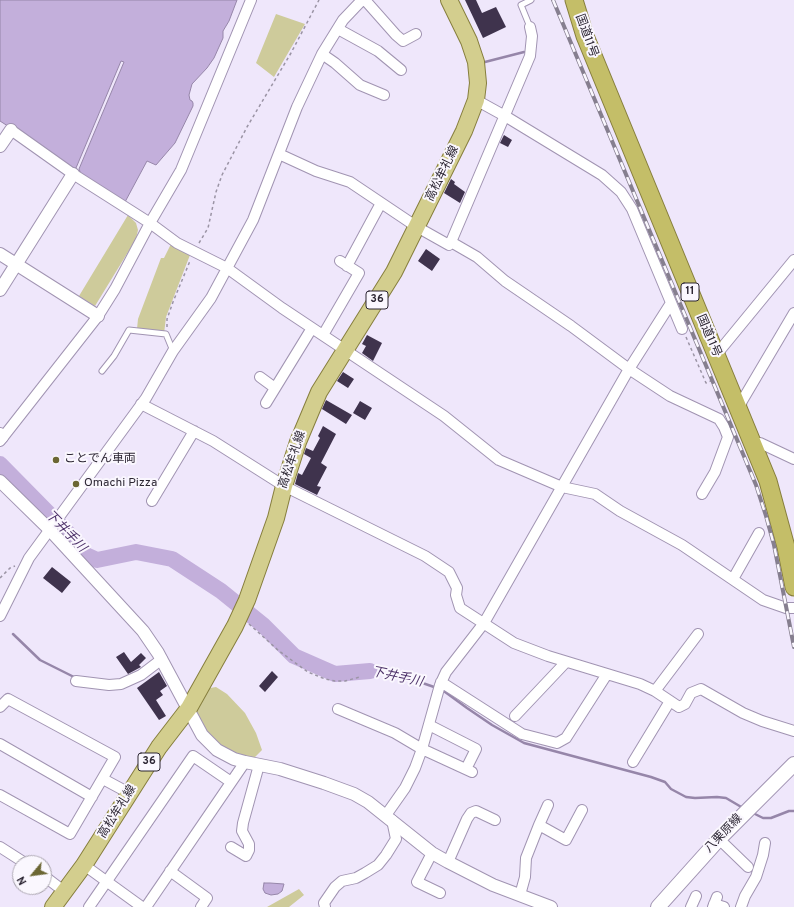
<!DOCTYPE html>
<html>
<head>
<meta charset="utf-8">
<style>
  body { margin:0 }
  #map { position:relative; width:794px; height:907px; overflow:hidden; background:#efe7fb; font-family:Overpass,sans-serif }
  canvas { display:block }
  .north { position:absolute; left:12px; top:855px; width:40px; height:40px; box-sizing:border-box; background:#faf7fe; border:1px solid #a8a3ad; border-radius:50%; rotate:241deg; font-size:11px; font-weight:700; line-height:16px; text-align:center; color:#2c2633 }
  .north::after { content:''; display:block; margin:auto; width:14px; height:18px; background:#6b6633; clip-path:polygon(50% 0,100% 100%,50% 72%,0 100%) }
</style>
</head>
<body>
<div id="map">
<canvas width="794" height="907"></canvas>
<div class="north">N</div>
</div>
<script>
const g = document.querySelector('canvas').getContext('2d');
g.lineJoin = 'round';
function fill(path, color) { g.fillStyle = color; g.fill(path, 'evenodd'); }
const poly = rows => new Path2D(rows.map(r => 'M' + r).join(''));
function trace(path, color, width, dash) { g.strokeStyle = color; g.lineWidth = width; g.lineCap = dash ? 'butt' : 'round'; g.setLineDash(dash || []); g.stroke(path); }
function write(font, color, halo, rows, align = 'center') {
  g.font = font + ' Overpass,"Noto Sans JP",sans-serif'; g.lineWidth = 4; g.setLineDash([]); g.textBaseline = 'middle'; g.strokeStyle = halo; g.fillStyle = color; for (const [text, x, y, turn = 0] of rows) {
    g.save(); g.translate(x, y); g.rotate((+turn || 0) * Math.PI / 180); g.textAlign = isNaN(turn) ? turn : align; if (halo) g.strokeText(text, 0, 0); g.fillText(text, 0, 0); g.restore();
  }
}
fill(poly([
  [276,14,305,24,274,77,256,63],
  [128,215,136,223,138,230,136,239,95,306,79,296],
  [172,242,178,248,190,255,166,317,164,334,137,329,138,319,161,258,164,258],
  [216,687,227,694,245,713,256,733,262,750,250,762,217,748,195,712,204,689],
  [299,889,304,895,289,907,267,907]
]), '#cecb9b');
const water = poly([
  [0,0,237,0,229,21,223,31,223,38,214,58,207,68,192,84,189,95,190,100,192,101,193,103,193,106,175,143,156,165,147,161,125,202,81,174,79,169,124,62,121,61,76,168,73,168,0,121,0,0],
  [264,883,270,883,284,884,282,891,278,894,271,895,265,893,263,889,264,883]
]);
fill(water, '#c3afdb');
trace(water, '#9686a9', 1);
trace(poly([
  [481,63,524,52],
  [13,634,40,660,76,678],
  [370,671,408,678,437,688],
  [441,689,467,708,492,725,524,743,651,777,665,782,671,789,686,797,695,798,717,797,726,798,743,808],
  [753,813,763,818,771,818,789,811,794,811]
]), '#9686a9', 2.5);
trace(poly([
  [0,464,68,533,86,555,97,560,136,552,172,559,221,591,263,625,294,656,335,674,370,671]
]), '#c3afdb', 16);
fill(poly([
  [465,0,476,0,482,13,496,7,506,27,483,38],
  [504,135,512,140,508,147,500,143],
  [451,179,455,182,454,184,465,192,460,203,444,193],
  [426,249,440,259,432,271,418,261],
  [367,335,382,343,373,361,362,353,366,346,362,344],
  [343,372,354,379,348,388,337,381],
  [326,400,352,415,346,424,322,409],
  [360,401,372,408,365,420,353,413],
  [323,426,336,434,321,463,327,467,317,486,321,487,317,495,295,484,298,473,302,475,311,458,304,454,306,448,313,451,320,438,318,436],
  [52,567,71,582,62,593,43,578],
  [124,652,131,662,141,653,146,658,139,665,141,667,128,674,116,657],
  [272,671,278,677,265,692,259,686],
  [159,672,167,686,160,691,163,695,156,700,166,716,159,720,137,688]
]), '#3f334d');
const service = poly([
  [530,27,521,5,531,0],
  [102,371,114,356,129,330,166,334,173,351]
]);
const minor = poly([
  [365,0,396,35,403,41,416,34],
  [338,29,378,51,401,70],
  [322,54,335,63,360,85,384,95],
  [476,100,505,116,602,175,621,192,632,209,682,329],
  [11,130,73,174,150,223,177,243,227,268,282,308,444,416,499,460,562,487,595,494,620,511,682,545,763,600,786,608,794,608],
  [279,154,316,171,350,182,417,227,449,245,451,242,477,257,505,281,571,326,629,369,670,396,719,419,724,427,728,437,715,472,702,494],
  [451,242,530,56,532,36,530,27],
  [347,266,381,203],
  [323,335,359,273,340,261],
  [716,355,794,260],
  [260,377,275,388],
  [266,403,312,328],
  [141,404,213,441,284,486,425,556,449,572,457,588,456,595,460,608,514,643,548,656,640,684,655,691,679,707,685,704,691,693,701,689,743,713,762,721,794,731],
  [739,410,742,401,794,313],
  [0,441,98,316,115,289,150,223,181,170,251,0],
  [753,444,760,443,794,459],
  [152,501,194,431],
  [733,579,759,533],
  [0,616,29,558,146,398,173,351,211,298,253,220,297,107,322,54,343,20,362,0],
  [76,681,109,685,121,684,141,675,162,659],
  [441,682,522,734,557,743,566,738,607,674],
  [655,691,698,634],
  [0,707,8,699,115,757,70,834,0,795],
  [338,709,395,733,422,749,472,772],
  [515,716,566,662],
  [429,725,476,749,466,769],
  [0,744,92,797],
  [633,762,670,701],
  [103,779,129,793],
  [386,815,405,788,415,768,422,749,440,685,446,672,484,623,629,369,671,303],
  [539,825,566,840,582,810],
  [719,839,748,867],
  [0,847,25,863],
  [231,847,246,856,249,850,249,844,242,831,243,823,259,765],
  [432,853,417,882,440,893],
  [448,862,467,819,471,813,476,811,495,820],
  [84,865,142,907],
  [170,871,207,898,201,907],
  [44,876,65,892],
  [520,895,525,877,526,858,539,825,548,805],
  [714,904,724,907],
  [89,907,193,756,231,782],
  [146,907,245,762],
  [325,907,324,903,335,887,342,881,356,878,365,873,378,865,386,855,396,839,392,820],
  [691,907,696,896],
  [713,907,717,897],
  [741,907,745,896,756,877,763,855,765,843]
]);
const tertiary = poly([
  [0,146,11,130],
  [0,254,98,316],
  [0,290,73,174],
  [0,434,2,437],
  [0,481,49,529,143,631,158,653,202,735,217,750,234,759,245,762,280,769,324,783,354,794,368,802,432,853,448,862,493,885,551,907]
]);
const secondary = poly([
  [658,907,719,839,794,764]
]);
const primary = poly([
  [53,907,84,865,159,747,189,708,235,626,247,600,276,518,284,486,298,442,319,392,394,272,464,131,476,100,478,83,476,62,469,41,449,0]
]);
const trunk = poly([
  [574,0,585,36,768,481,786,547,794,587]
]);
trace(service, '#a194b2', 7);
trace(minor, '#a194b2', 12);
trace(tertiary, '#a194b2', 14);
trace(secondary, '#a194b2', 16);
trace(primary, '#867e3d', 18);
trace(trunk, '#867e3d', 19);
trace(poly([
  [199,243,208,228,216,192,222,175,247,127,291,53,319,0],
  [167,327,167,319,173,302,190,261],
  [686,337,706,383,713,380],
  [0,578,10,568,15,566],
  [249,624,279,651,308,672,325,679,335,681,345,681,360,677]
]), '#9b94a5', 1.5, [3, 3]);
trace(service, '#fff', 5);
trace(minor, '#fff', 10);
trace(tertiary, '#fff', 12);
trace(secondary, '#fff', 14);
trace(primary, '#d3ce8e', 16);
trace(trunk, '#c4be68', 17);
const rail = poly([
  [553,0,756,485,766,516,774,545,794,647]
]);
trace(rail, '#867f8f', 4);
trace(rail, '#faf7fe', 2.5, [8]);
for (const [x, y, r, color] of [
  [56,460,4,"#6b6633"],
  [76,484,4,"#6b6633"]
]) { const dot = new Path2D(); dot.arc(x, y, r, 0, 2 * Math.PI); g.fillStyle = color; g.fill(dot); trace(dot, '#faf7fe', 1.5); }
for (const [x, y, w] of [
  [690,292,18],
  [377,300,22],
  [149,762,22]
]) { const box = new Path2D(); box.roundRect(x - w / 2, y - 9, w, 18, 3); g.fillStyle = '#faf7fe'; g.fill(box); trace(box, '#2c2633', 1); }
write('bold 11px', '#2c2633', null, [
  ["11",690,292],
  ["36",377,300],
  ["36",149,762]
]);
write('12px', '#2c2633', '#faf7fe', [
  ["国道11号",586,36,70],
  ["高松牟礼線",443,174,-64],
  ["国道11号",708,336,67],
  ["高松牟礼線",293,460,-71],
  ["高松牟礼線",118,812,-58],
  ["八栗原線",724,834,-46]
]);
write('12px', '#2c2633', '#faf7fe', [
  ["ことでん車両",64,460],
  ["Omachi Pizza",84,484]
], 'left');
write('italic 13px', '#4e336a', '#faf7fe', [
  ["下井手川",65,532,46],
  ["下井手川",397,678,12]
]);
</script>
</body>
</html>
